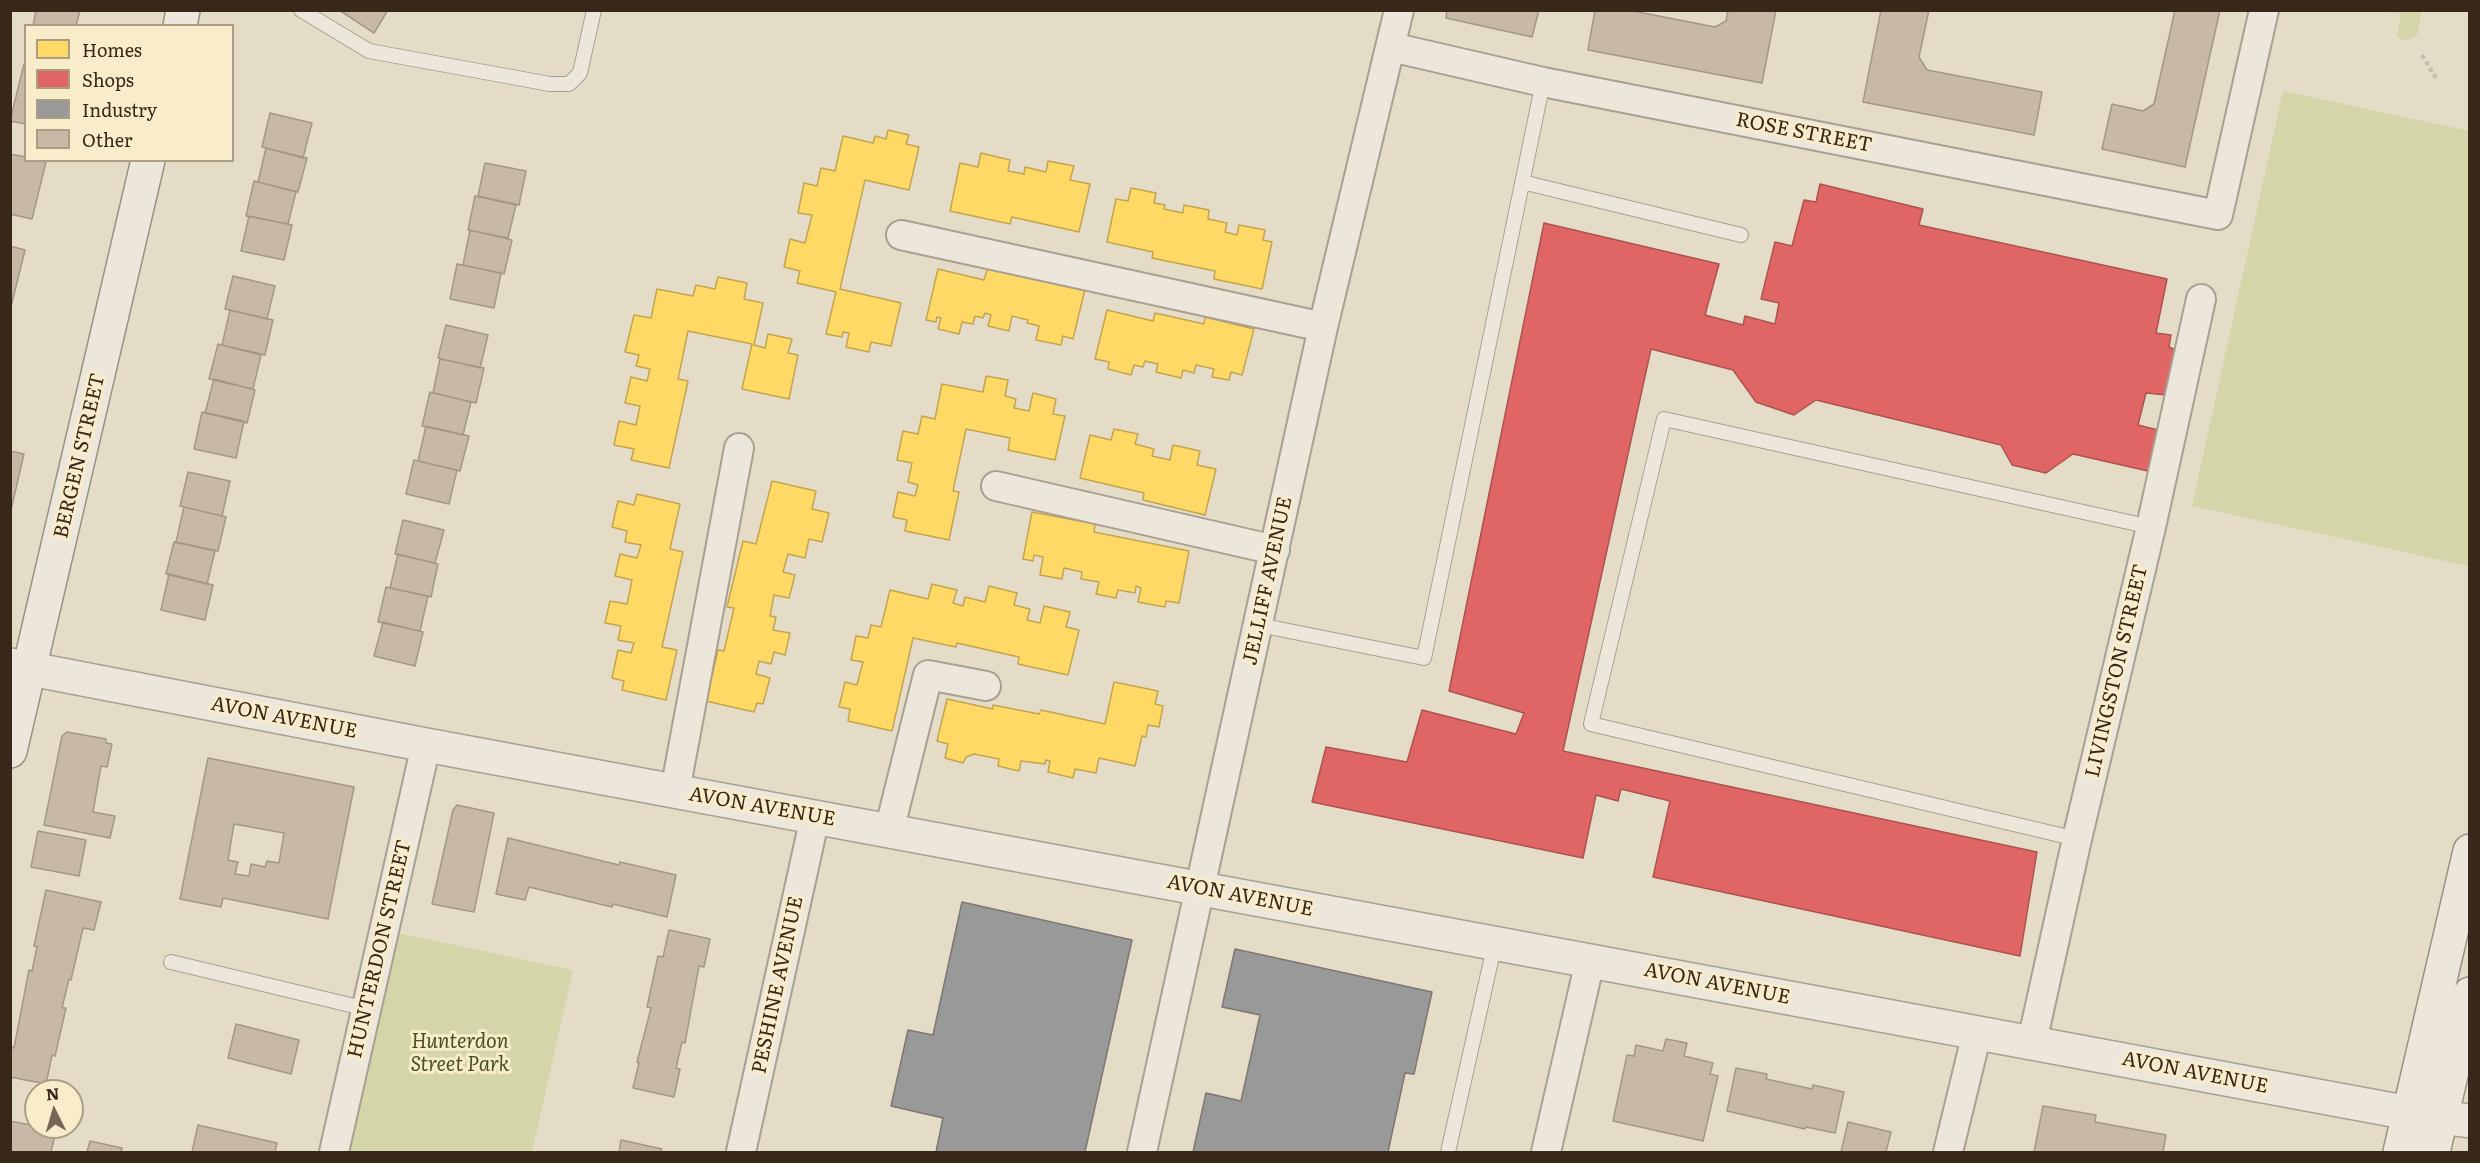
<!DOCTYPE html>
<html>
<head>
<meta charset="utf-8">
<style>
  body { margin:0 }
  #map { position:relative; width:2480px; height:1163px; overflow:hidden; background:#e4dcc7; font-family:Literata,serif }
  canvas { display:block }
  .frame { position:absolute; inset:0; border:12px solid #372819; pointer-events:none }
  .legend { position:absolute; left:24px; top:24px; width:210px; height:138px; box-sizing:border-box; background:#f8ecca; border:2px solid #ab9e83; margin:0; padding:8px 10px; list-style:none; font-size:18px; color:#372819 }
  .legend li { display:flex; align-items:center; gap:12px; height:30px }
  .legend b { width:30px; border:2px solid #ab9e83 }
  .north { position:absolute; left:24px; top:1079px; width:60px; height:60px; box-sizing:border-box; background:#f8ecca; border:2px solid #ab9e83; border-radius:50%; rotate:355deg; font-size:16px; font-weight:700; line-height:24px; text-align:center; color:#372819 }
  .north::after { content:''; display:block; margin:auto; width:21px; height:27px; background:#746756; clip-path:polygon(50% 0,100% 100%,50% 72%,0 100%) }
</style>
</head>
<body>
<div id="map">
<canvas width="2480" height="1163"></canvas>
<div class="frame"></div>
<ul class="legend">
<li><b style="height:16px;background:#ffd966"></b>Homes</li>
<li><b style="height:16px;background:#e06666"></b>Shops</li>
<li><b style="height:16px;background:#999"></b>Industry</li>
<li><b style="height:16px;background:#c8b9a7"></b>Other</li>
</ul>
<div class="north">N</div>
</div>
<script>
const g = document.querySelector('canvas').getContext('2d');
g.lineJoin = 'round';
function fill(path, color) { g.fillStyle = color; g.fill(path, 'evenodd'); }
const poly = rows => new Path2D(rows.map(r => 'M' + r).join(''));
function trace(path, color, width, dash) { g.strokeStyle = color; g.lineWidth = width; g.lineCap = dash ? 'butt' : 'round'; g.setLineDash(dash || []); g.stroke(path); }
function write(font, color, halo, rows, align = 'center') {
  g.font = font + ' Literata,serif'; g.lineWidth = 6; g.setLineDash([]); g.textBaseline = 'middle'; g.strokeStyle = halo; g.fillStyle = color; for (const [text, x, y, turn = 0] of rows) {
    g.save(); g.translate(x, y); g.rotate((+turn || 0) * Math.PI / 180); g.textAlign = isNaN(turn) ? turn : align; if (halo) g.strokeText(text, 0, 0); g.fillText(text, 0, 0); g.restore();
  }
}
fill(poly([
  [2385,11,2422,11,2417,35,2407,41,2397,37,2401,14],
  [2283,91,2469,131,2469,566,2192,506],
  [393,932,573,970,532,1152,346,1152]
]), '#d4d5a8');
const homes = poly([
  [888,130,909,135,906,144,919,147,909,190,865,180,840,289,901,303,891,346,871,342,869,352,846,347,849,333,843,332,842,337,826,334,836,292,797,283,800,271,784,267,790,239,805,243,812,215,798,213,804,183,817,186,821,168,835,171,843,136,873,143,875,136,886,139,888,130],
  [981,153,1010,160,1008,171,1024,174,1025,167,1046,172,1048,161,1074,166,1070,180,1090,184,1079,232,1012,217,1010,224,950,211,960,163,978,167,981,153],
  [1131,188,1156,193,1154,203,1165,205,1164,209,1183,213,1184,205,1209,210,1208,219,1227,223,1225,232,1237,235,1239,225,1265,230,1263,240,1272,242,1262,289,1214,279,1215,271,1152,258,1153,252,1107,242,1116,199,1128,201,1131,188],
  [988,267,1085,289,1073,339,1063,336,1061,345,1036,340,1039,326,1027,323,1028,320,1012,316,1009,331,988,326,991,315,985,313,983,318,975,316,973,324,962,322,959,334,938,329,941,318,937,317,936,322,926,320,938,269,984,280,988,267],
  [718,277,747,283,744,299,763,303,754,345,765,348,768,334,792,339,788,353,798,355,789,399,742,389,752,344,688,331,678,379,688,381,669,468,631,460,634,449,614,445,619,421,636,425,640,406,625,403,631,377,647,381,650,369,636,366,639,355,625,352,634,315,651,318,657,289,693,296,696,285,715,289,718,277],
  [1107,310,1153,321,1155,313,1204,324,1205,317,1254,329,1242,375,1231,372,1229,380,1212,377,1214,369,1196,365,1194,373,1183,370,1181,378,1156,372,1158,364,1145,361,1143,367,1134,365,1131,375,1108,369,1109,362,1095,359,1107,310],
  [986,376,1008,380,1005,396,1016,399,1014,408,1029,411,1033,393,1056,399,1053,414,1065,416,1055,460,1008,450,1010,438,966,429,953,491,959,492,949,540,905,531,907,520,893,517,898,492,915,496,918,485,908,482,912,463,897,460,903,431,918,434,922,416,935,419,942,384,983,392,986,376],
  [1114,429,1138,434,1135,444,1154,449,1152,456,1170,460,1173,445,1200,451,1197,465,1216,469,1205,515,1143,500,1144,493,1080,478,1090,435,1111,440,1114,429],
  [772,481,816,491,812,509,829,513,822,542,809,539,805,558,788,554,783,572,795,575,789,598,774,595,770,616,776,617,773,630,790,633,785,655,774,652,771,664,759,661,756,674,770,678,763,704,757,703,754,712,706,701,718,650,724,651,734,608,727,607,743,541,756,544,772,481],
  [637,494,680,504,670,549,683,552,662,647,677,650,666,700,622,690,624,681,612,678,618,650,631,653,634,643,618,640,621,626,605,623,610,601,627,604,632,580,615,576,620,554,637,558,641,545,625,542,627,531,612,527,618,501,634,505,637,494],
  [1032,512,1095,524,1094,532,1189,551,1179,603,1166,601,1165,607,1138,602,1141,588,1136,586,1135,593,1118,590,1116,598,1096,594,1099,582,1081,579,1082,572,1064,568,1062,579,1040,575,1043,557,1034,555,1033,561,1023,559,1032,512],
  [932,584,957,590,953,603,963,606,965,597,985,602,989,586,1017,593,1014,605,1030,609,1027,620,1040,623,1044,606,1070,612,1066,627,1079,630,1068,675,1018,664,1019,657,957,643,956,647,913,638,892,731,848,721,850,709,839,707,845,682,857,685,863,662,851,660,856,636,868,638,871,625,881,627,890,590,928,599,932,584],
  [1114,682,1158,691,1155,704,1163,706,1159,727,1148,725,1146,737,1142,736,1135,766,1099,758,1096,773,1075,769,1073,778,1048,772,1050,761,1046,760,1045,764,1021,761,1019,771,998,766,999,759,974,754,966,757,963,763,945,758,948,744,937,741,947,699,993,709,993,705,1039,714,1041,710,1105,724,1114,682]
]);
fill(homes, '#ffd966');
trace(homes, '#c3a44f', 1.5);
const shops = poly([
  [1820,184,1923,209,1919,225,2167,279,2156,333,2171,335,2169,347,2176,350,2167,395,2146,393,2138,425,2158,430,2148,471,2073,454,2046,473,2012,465,2001,445,1816,400,1794,415,1756,402,1733,370,1651,349,1563,751,2037,852,2020,956,1653,877,1670,801,1621,789,1618,801,1596,795,1583,858,1312,802,1326,747,1407,762,1422,710,1516,734,1524,713,1449,691,1544,223,1719,264,1705,315,1743,325,1745,316,1775,324,1779,303,1761,299,1775,242,1792,246,1804,200,1816,202,1820,184]
]);
fill(shops, '#e06666');
trace(shops, '#ad534f', 1.5);
const industry = poly([
  [962,902,1132,940,1085,1152,936,1152,943,1118,891,1106,908,1030,933,1035,962,902],
  [1235,949,1432,992,1414,1074,1405,1073,1388,1152,1193,1152,1206,1093,1241,1101,1260,1015,1222,1007,1235,949]
]);
fill(industry, '#999');
trace(industry, '#7c7773', 1.5);
const building = poly([
  [36,10,80,10,76,26,33,26,36,10],
  [339,10,388,10,374,33,339,10],
  [1447,10,1539,10,1532,37,1446,18,1447,10],
  [1595,10,1628,10,1715,27,1726,21,1728,10,1776,10,1762,83,1588,50,1595,10],
  [1881,10,1929,10,1919,57,1927,70,2042,92,2034,135,1863,102,1881,10],
  [2175,10,2220,10,2185,167,2102,149,2112,104,2143,111,2154,104,2175,10],
  [24,64,26,64,26,124,10,121,24,64],
  [270,113,312,123,303,158,262,147,270,113],
  [266,148,307,158,298,192,258,182,266,148],
  [10,154,26,157,26,160,46,162,32,219,10,214,10,154],
  [485,163,526,171,519,205,478,196,485,163],
  [254,181,296,192,288,224,246,216,254,181],
  [475,196,516,205,508,238,468,230,475,196],
  [249,216,292,225,284,260,241,251,249,216],
  [470,230,512,240,504,274,463,265,470,230],
  [10,246,25,250,11,307,10,307,10,246],
  [457,264,501,273,494,308,450,299,457,264],
  [233,276,275,286,267,319,225,309,233,276],
  [230,310,273,320,265,355,222,345,230,310],
  [446,325,488,335,480,368,438,358,446,325],
  [218,344,261,355,253,389,209,379,218,344],
  [440,359,484,368,476,403,433,393,440,359],
  [214,379,255,390,247,423,205,413,214,379],
  [430,392,471,402,463,435,422,426,430,392],
  [202,412,244,421,236,458,194,449,202,412],
  [426,426,469,436,460,471,418,461,426,426],
  [10,451,24,454,10,514,10,451],
  [414,460,457,470,449,504,406,494,414,460],
  [188,472,230,481,222,516,180,506,188,472],
  [184,507,226,517,218,551,176,542,184,507],
  [403,520,444,530,435,563,395,554,403,520],
  [174,542,215,551,207,584,166,574,174,542],
  [398,554,438,564,431,597,390,588,398,554],
  [169,574,213,585,205,620,161,610,169,574],
  [386,587,428,596,420,631,378,622,386,587],
  [383,622,423,632,415,666,374,656,383,622],
  [67,732,106,739,106,743,112,744,107,767,101,766,93,812,115,816,110,838,44,825,62,736,67,732],
  [208,758,354,787,328,919,223,898,221,907,180,899,208,758],
  [234,824,284,833,279,863,267,861,265,867,251,864,249,876,235,874,238,862,228,860,234,824],
  [457,805,494,813,474,912,432,904,453,810,457,805],
  [38,831,86,840,79,876,31,867,38,831],
  [508,838,619,865,620,862,676,875,667,917,613,904,612,907,529,887,525,900,496,894,508,838],
  [46,890,101,902,94,930,83,928,71,980,69,979,62,1008,66,1008,55,1056,52,1055,46,1084,10,1077,10,1054,12,1047,14,1048,29,970,32,971,37,947,34,946,46,890],
  [669,930,710,939,704,967,699,966,685,1043,682,1042,676,1068,680,1069,674,1097,633,1088,639,1063,637,1062,651,1008,647,1007,658,956,663,957,669,930],
  [236,1024,299,1040,291,1074,228,1058,236,1024],
  [1666,1039,1687,1043,1684,1056,1713,1063,1710,1074,1718,1076,1703,1141,1613,1121,1627,1055,1634,1056,1636,1045,1663,1051,1666,1039],
  [1736,1068,1767,1074,1766,1079,1812,1089,1813,1085,1844,1092,1835,1133,1806,1127,1805,1129,1727,1111,1736,1068],
  [2043,1106,2096,1115,2095,1122,2166,1135,2163,1152,2034,1152,2043,1106],
  [10,1121,56,1130,51,1152,10,1152,10,1121],
  [1848,1122,1891,1132,1886,1152,1841,1152,1848,1122],
  [198,1125,277,1143,275,1152,192,1152,198,1125],
  [621,1140,662,1149,661,1152,619,1152,621,1140],
  [90,1141,122,1148,121,1152,87,1152,90,1141]
]);
fill(building, '#c8b9a7');
trace(building, '#a49787', 1.5);
const service = poly([
  [301,10,369,51,550,84,569,84,580,73,594,10],
  [1522,182,1741,235],
  [1259,625,1424,658,1543,82],
  [2077,839,1591,724,1664,419,2151,527],
  [171,962,367,1009],
  [1448,1152,1495,943]
]);
const minor = poly([
  [1391,47,1543,82,2218,215,2264,10],
  [901,235,1323,327],
  [996,486,1275,550],
  [675,791,739,448],
  [889,831,928,675,986,686],
  [2032,1042,2077,839,2151,527,2201,299],
  [334,1152,426,745],
  [741,1152,815,817],
  [1142,1152,1323,327,1399,10],
  [1546,1152,1590,961],
  [1948,1152,1977,1033]
]);
const tertiary = poly([
  [10,665,426,745,2409,1113,2470,1121]
]);
const secondary = poly([
  [180,26,183,10],
  [10,751,148,160],
  [2400,1152,2470,851],
  [2433,1152,2470,994]
]);
trace(service, '#a9a091', 16);
trace(minor, '#a9a091', 32);
trace(tertiary, '#a9a091', 36);
trace(secondary, '#989081', 36);
trace(poly([
  [2422,55,2437,80]
]), '#c4bdb1', 4, [4.5, 3]);
trace(service, '#ece7da', 14);
trace(minor, '#ece7da', 28);
trace(tertiary, '#ece7da', 33);
trace(secondary, '#ece7da', 33);
write('20px', '#372819', '#f8ecca', [
  ["ROSE STREET",1804,133,11],
  ["BERGEN STREET",80,456,-77],
  ["JELLIFF AVENUE",1268,581,-78],
  ["LIVINGSTON STREET",2117,671,-77],
  ["AVON AVENUE",284,718,11],
  ["AVON AVENUE",762,807,10],
  ["AVON AVENUE",1240,896,11],
  ["HUNTERDON STREET",380,949,-77],
  ["AVON AVENUE",1717,984,11],
  ["PESHINE AVENUE",778,985,-78],
  ["AVON AVENUE",2195,1073,11]
]);
write('italic 20px', '#46551e', '#f8ecca', [
  ["Hunterdon",460,1042],
  ["Street Park",460,1065]
]);
</script>
</body>
</html>
